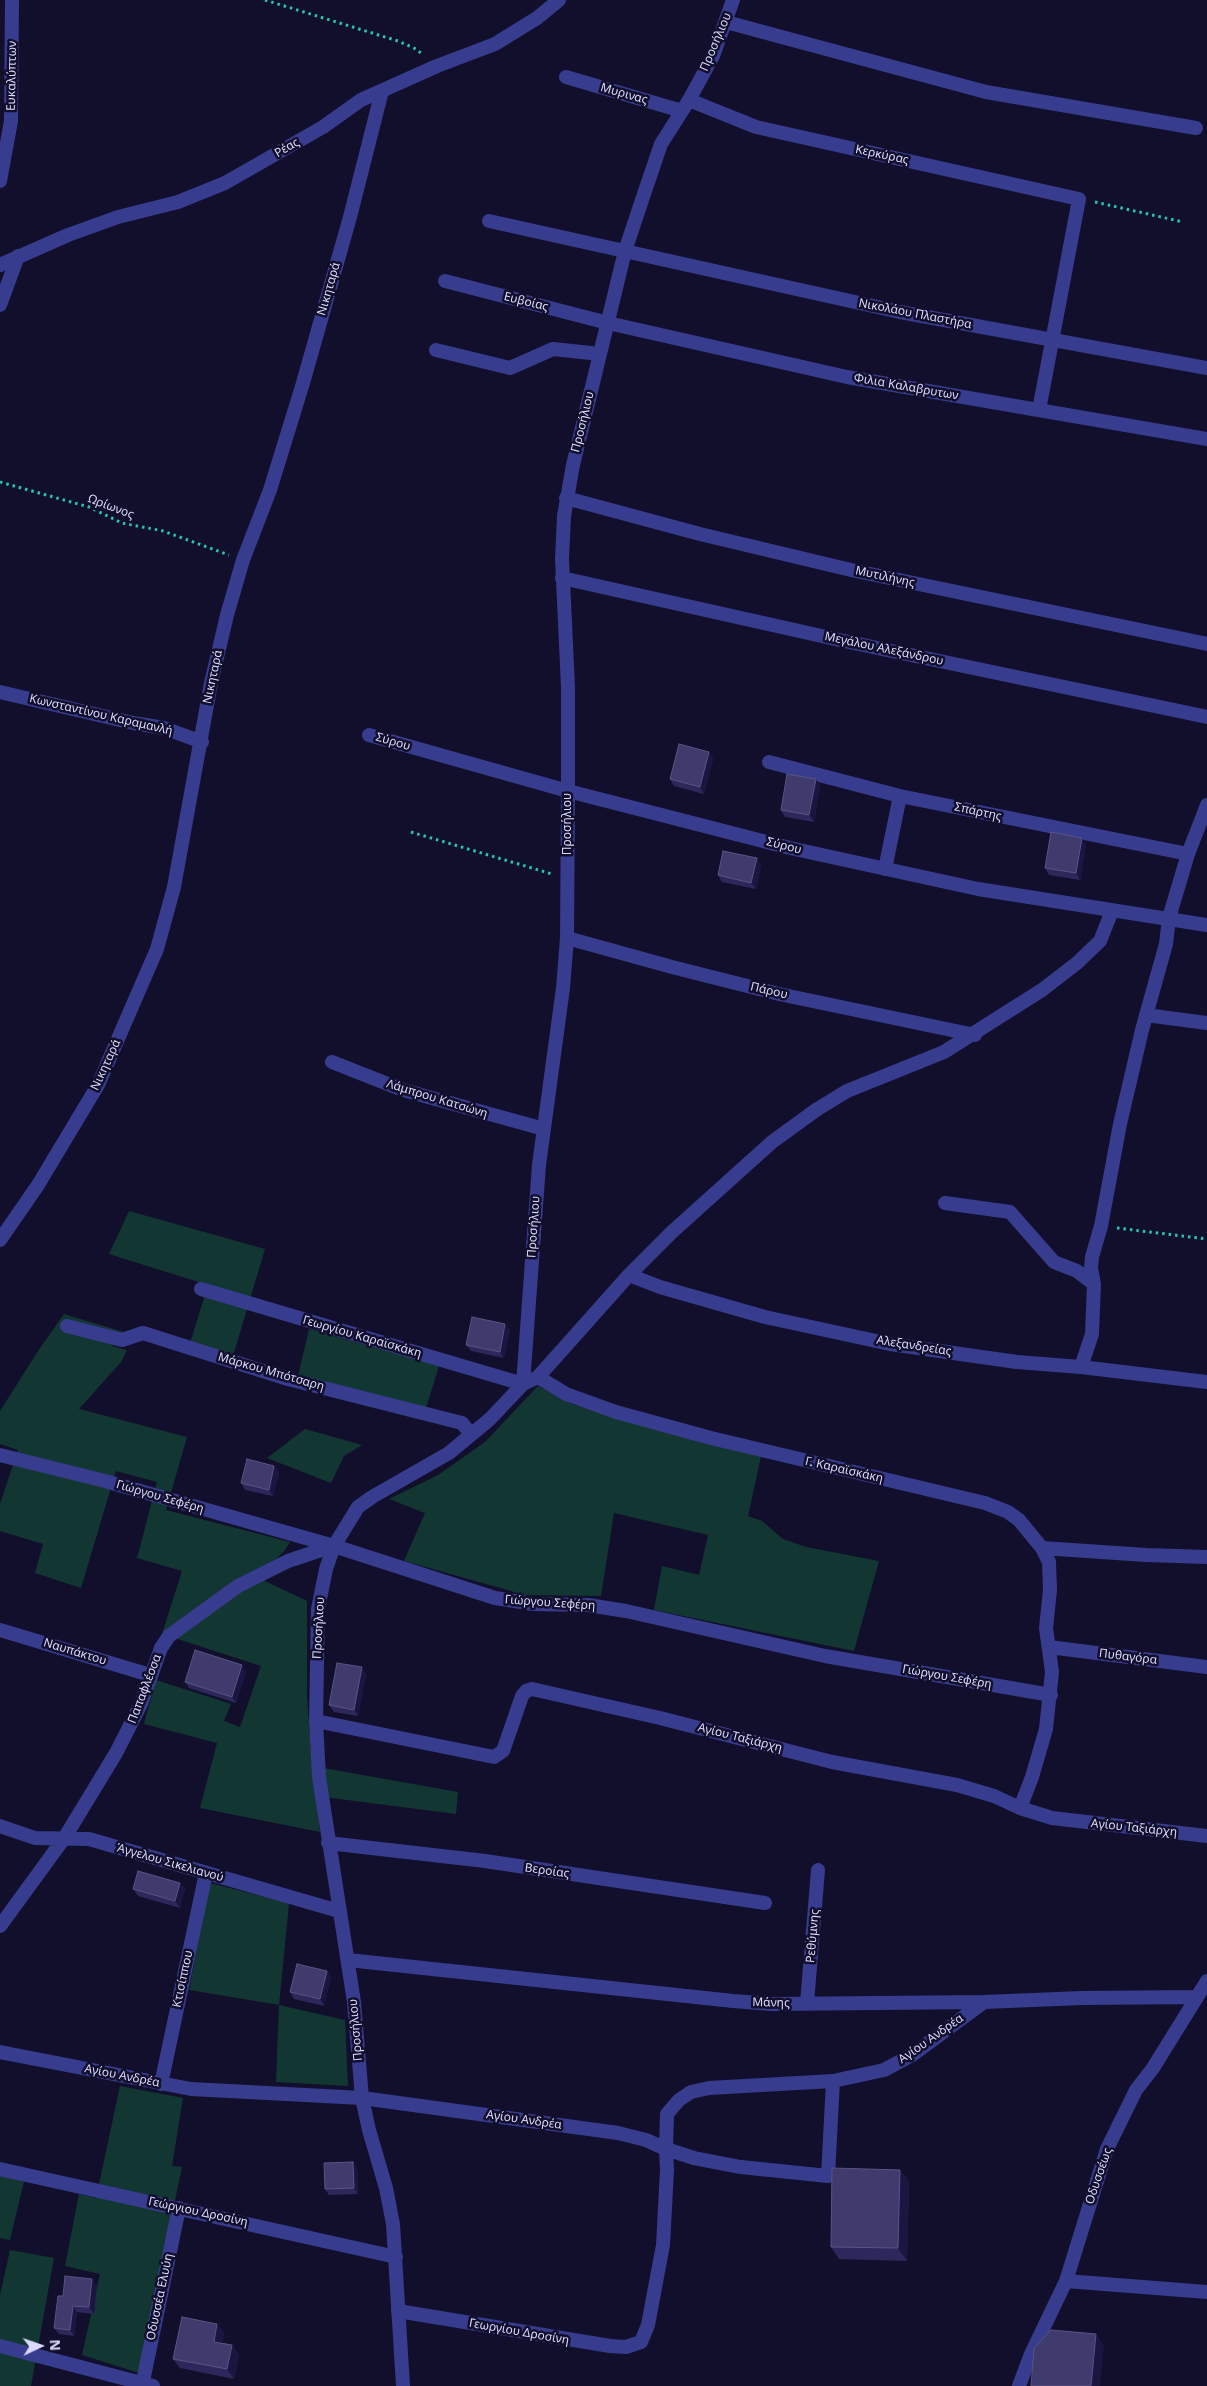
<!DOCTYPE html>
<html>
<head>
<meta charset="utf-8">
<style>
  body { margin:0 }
  #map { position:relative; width:1207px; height:2386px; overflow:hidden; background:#120f2c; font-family:"Noto Sans",sans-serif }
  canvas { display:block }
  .north { position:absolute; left:15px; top:2321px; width:50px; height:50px; -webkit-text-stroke:4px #120f2c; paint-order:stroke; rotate:87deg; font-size:14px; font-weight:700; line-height:20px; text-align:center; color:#dbdbff }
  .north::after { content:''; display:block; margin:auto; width:18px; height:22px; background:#dbdbff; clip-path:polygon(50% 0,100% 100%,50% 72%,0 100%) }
</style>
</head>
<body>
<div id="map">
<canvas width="1207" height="2386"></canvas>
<div class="north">N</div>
</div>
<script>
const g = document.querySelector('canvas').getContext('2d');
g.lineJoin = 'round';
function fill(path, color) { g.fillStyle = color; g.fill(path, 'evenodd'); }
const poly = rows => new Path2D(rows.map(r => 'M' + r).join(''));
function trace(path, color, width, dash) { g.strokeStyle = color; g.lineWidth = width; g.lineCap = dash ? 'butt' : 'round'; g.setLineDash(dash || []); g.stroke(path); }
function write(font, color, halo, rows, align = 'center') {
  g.font = font + ' "Noto Sans",sans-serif'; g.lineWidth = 5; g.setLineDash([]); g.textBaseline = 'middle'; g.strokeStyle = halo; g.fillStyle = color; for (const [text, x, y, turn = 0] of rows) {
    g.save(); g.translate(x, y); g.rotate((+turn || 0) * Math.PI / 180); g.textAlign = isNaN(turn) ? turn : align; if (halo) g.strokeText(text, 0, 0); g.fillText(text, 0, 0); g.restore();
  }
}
fill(poly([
  [129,1211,265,1249,233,1356,190,1343,208,1285,109,1254],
  [64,1314,124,1332,112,1346,127,1350,121,1362,79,1409,187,1437,166,1510,290,1542,285,1550,275,1560,250,1574,307,1601,307,1696,312,1766,458,1792,456,1814,316,1796,320,1832,200,1808,217,1743,144,1724,156,1680,231,1704,224,1721,240,1727,261,1666,162,1634,182,1571,137,1558,157,1482,116,1471,81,1588,35,1573,43,1544,0,1531,0,1504,18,1450,0,1444,0,1411,38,1351],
  [309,1329,439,1366,426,1408,298,1376],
  [538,1386,572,1404,644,1426,761,1456,748,1516,762,1521,783,1539,806,1547,879,1561,854,1651,654,1610,662,1566,699,1575,708,1535,614,1513,601,1596,525,1595,404,1561,425,1513,389,1499,438,1475,485,1442],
  [305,1429,362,1445,344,1456,331,1483,267,1458],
  [210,1883,289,1903,279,2005,345,2020,348,2086,276,2082,279,2005,189,1990],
  [120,2086,183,2098,172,2166,182,2167,139,2373,82,2355,100,2274,65,2266,79,2194,96,2198],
  [0,2175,24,2181,10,2240,0,2238],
  [10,2250,54,2258,31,2386,0,2386,0,2295]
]), '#123732');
trace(poly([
  [265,0,398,41,416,49,422,54],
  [1095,202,1183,222],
  [0,482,89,507,122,523,163,531,229,555],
  [411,832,552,874],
  [1117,1228,1207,1239]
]), '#27c6ae', 3, [2.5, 4]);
trace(poly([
  [726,22,986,92,1196,128],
  [566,77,682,111],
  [689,100,756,127,1079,199,1039,410],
  [0,181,11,121,12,0],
  [489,221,900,312,1207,368],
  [0,265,68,235,118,217,178,202,225,183,323,127,361,100,437,66,495,44,537,18,559,0],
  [445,281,608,323,847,377,1207,439],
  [0,305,18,256],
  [436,350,510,368,553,349,600,354],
  [566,498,700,534,851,570,1207,644],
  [562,578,844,641,1207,717],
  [0,692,133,723,164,728,202,742],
  [369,735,568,791,568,687,562,559,564,516,573,465,625,251,644,194,661,144,689,100,713,56,733,0],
  [769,762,900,796,1188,854],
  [885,869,900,796],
  [567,938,672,967,779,994,975,1035],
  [1146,1015,1207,1023],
  [332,1062,403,1090,544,1129],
  [945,1203,1010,1212,1054,1262,1077,1271,1094,1284,1092,1334,1081,1367],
  [0,1240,38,1185,98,1085,157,949,174,887,211,683,227,615,243,560,270,490,303,383,350,217,382,91],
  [629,1275,660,1287,765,1317,890,1344,1017,1362,1081,1367,1207,1382],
  [1094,1284,1091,1268,1092,1257,1101,1226,1120,1124,1142,1030,1166,944,1169,918,1188,854,1207,805],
  [201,1289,523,1384,538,1377,629,1275,672,1232,772,1142,816,1110,847,1091,944,1052,1042,990,1077,963,1100,941,1112,911],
  [67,1326,122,1340,143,1333,288,1379,462,1423,471,1434],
  [538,1377,566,1394,616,1412,711,1438,985,1503,1008,1512,1019,1520,1042,1548,1049,1562,1050,1590,1046,1628,1052,1672,1046,1729,1032,1777,1020,1808],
  [0,1455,105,1481,334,1546,495,1598,534,1604,588,1605,626,1611,825,1656,1051,1695],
  [1042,1548,1146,1555,1207,1557],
  [0,1630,150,1675],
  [1049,1647,1207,1667],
  [316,1721,494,1757,503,1751,522,1696,526,1691,532,1689,660,1718,832,1762,957,1785,994,1796,1020,1808,1052,1818,1207,1836],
  [0,1826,35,1838,89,1839,339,1911],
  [328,1843,485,1861,765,1903],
  [0,1926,65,1837,116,1753,141,1704,161,1648,169,1636,238,1586,288,1561,333,1546],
  [348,1960,733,2001,772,2004,984,2002,1082,1998,1196,1997],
  [807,2003,818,1870],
  [0,2052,191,2089,362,2098,618,2133,646,2140,666,2149,667,2114,679,2100,691,2092,709,2088,833,2081,884,2070,912,2055,984,2002],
  [161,2084,206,1873],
  [0,2169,396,2257],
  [1066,2281,1207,2292],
  [398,2311,610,2346,626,2347,641,2342,648,2325,663,2245,667,2170,666,2149,694,2158,741,2167,828,2176,833,2081],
  [0,2346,153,2386],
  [142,2386,179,2208],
  [1019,2386,1031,2354,1066,2281,1107,2149,1136,2090,1153,2068,1207,1981]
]), '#373c8f', 14);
trace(poly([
  [403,2386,393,2224,386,2188,369,2130,362,2098,354,2002,319,1777,316,1721,318,1609,326,1569,334,1546,358,1507,372,1497,449,1453,490,1419,523,1384,539,1165,563,988,567,938,568,791,790,848,978,889,1207,925]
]), '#373c8f', 14);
fill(poly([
  [709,752,713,759,704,794,674,786,670,779],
  [820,785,814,822,785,817,781,810],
  [1086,844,1080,880,1049,875,1045,868],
  [761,865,756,889,722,882,718,875],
  [505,1324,510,1330,504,1358,471,1351,466,1345],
  [274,1466,279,1472,273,1496,245,1490,241,1483],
  [246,1672,236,1703,189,1688,185,1682],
  [366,1674,358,1716,334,1712,329,1705],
  [180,1883,185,1889,180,1908,138,1896,133,1889],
  [327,1971,331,1977,324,2006,294,1999,290,1992],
  [357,2168,358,2194,329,2195,325,2189],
  [900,2170,909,2182,907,2261,839,2259,831,2247],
  [97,2285,94,2314,77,2312,74,2336,59,2334,54,2328,63,2296],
  [217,2324,224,2333,222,2343,232,2345,239,2355,234,2379,180,2368,173,2359]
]), '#2d285b');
fill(poly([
  [709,752,713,759,704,794,700,787],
  [816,779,820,785,814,822,809,815],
  [1082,838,1086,844,1080,880,1076,873],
  [757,858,761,865,756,889,751,883],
  [505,1324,510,1330,504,1358,500,1352],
  [274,1466,279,1472,273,1496,269,1490],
  [242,1665,246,1672,236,1703,232,1697],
  [362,1667,366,1674,358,1716,354,1710],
  [180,1883,185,1889,180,1908,175,1901],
  [327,1971,331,1977,324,2006,320,1999],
  [353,2162,357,2168,358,2194,354,2188],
  [900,2170,909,2182,907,2261,898,2248],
  [92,2279,97,2285,94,2314,89,2307],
  [73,2306,77,2312,74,2336,70,2330],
  [217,2324,224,2333,220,2351,214,2342],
  [1096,2334,1104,2346,1100,2386,1091,2386],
  [232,2345,239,2355,234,2379,227,2369]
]), '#1a1641');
const building = poly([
  [679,744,709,752,700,787,670,779,679,744],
  [787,774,816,779,809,815,781,810,787,774],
  [1051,832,1082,838,1076,873,1045,868,1051,832],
  [723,851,757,858,751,883,718,875,723,851],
  [472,1317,505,1324,500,1352,466,1345,472,1317],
  [247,1459,274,1466,269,1490,241,1483,247,1459],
  [195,1650,242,1665,232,1697,185,1682,195,1650],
  [337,1663,362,1667,354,1710,329,1705,337,1663],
  [138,1871,180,1883,175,1901,133,1889,138,1871],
  [297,1964,327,1971,320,1999,290,1992,297,1964],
  [353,2162,354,2188,325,2189,324,2163,353,2162],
  [832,2168,900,2170,898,2248,831,2247,832,2168],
  [65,2276,92,2279,89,2307,73,2306,70,2330,54,2328,58,2296,63,2296,65,2276],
  [182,2317,217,2324,214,2342,232,2345,227,2369,173,2359,182,2317],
  [1051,2330,1096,2334,1091,2386,1031,2386,1034,2348,1051,2330]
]);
fill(building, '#403b6d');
trace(building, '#585484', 1);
write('12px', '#dbdbff', '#120f2c', [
  ["Προσήλιου",716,42,-67],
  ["Ευκαλύπτων",12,76,-89],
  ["Μυρινας",624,94,16],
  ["Ρέας",287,148,-30],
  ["Κερκύρας",882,155,12],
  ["Νικηταρά",329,289,-74],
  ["Ευβοίας",526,302,14],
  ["Νικολάου Πλαστήρα",915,314,11],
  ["Φιλια Καλαβρυτων",906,387,10],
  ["Προσήλιου",583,422,-76],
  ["Ωρίωνος",111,507,21],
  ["Μυτιλήνης",885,577,12],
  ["Μεγάλου Αλεξάνδρου",884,649,12],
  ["Νικηταρά",213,677,-78],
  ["Κωνσταντίνου Καραμανλή",101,715,13],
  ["Σύρου",393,742,16],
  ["Σπάρτης",978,812,12],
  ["Προσήλιου",568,824,-90],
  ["Σύρου",784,846,14],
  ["Πάρου",769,991,13],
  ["Νικηταρά",106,1065,-65],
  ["Λάμπρου Κατσώνη",437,1099,17],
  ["Προσήλιου",534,1227,-86],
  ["Γεωργίου Καραϊσκάκη",362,1337,16],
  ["Αλεξανδρείας",914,1346,9],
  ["Μάρκου Μπότσαρη",271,1372,16],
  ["Γ. Καραϊσκάκη",844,1470,13],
  ["Γιώργου Σεφέρη",160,1497,16],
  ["Γιώργου Σεφέρη",550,1603,4],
  ["Προσήλιου",319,1628,-87],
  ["Ναυπάκτου",75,1652,17],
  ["Πυθαγόρα",1128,1657,7],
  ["Γιώργου Σεφέρη",947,1677,10],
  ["Παπαφλέσσα",145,1689,-69],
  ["Αγίου Ταξιάρχη",740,1738,14],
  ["Αγίου Ταξιάρχη",1134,1828,6],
  ["Άγγελου Σικελιανού",170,1863,16],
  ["Βεροίας",547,1871,8],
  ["Ρεθύμνης",813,1936,-85],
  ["Κτισίππου",183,1979,-78],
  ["Μάνης",771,2003,1],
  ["Προσήλιου",356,2030,-95],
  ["Αγίου Ανδρέα",931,2039,-35],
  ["Αγίου Ανδρέα",122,2076,11],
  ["Αγίου Ανδρέα",524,2120,8],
  ["Οδυσσέως",1099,2176,-71],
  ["Γεώργιου Δροσίνη",198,2212,12],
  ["Οδυσσέα Ελυύη",160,2297,-78],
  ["Γεωργίου Δροσίνη",519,2332,10]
]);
</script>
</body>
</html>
